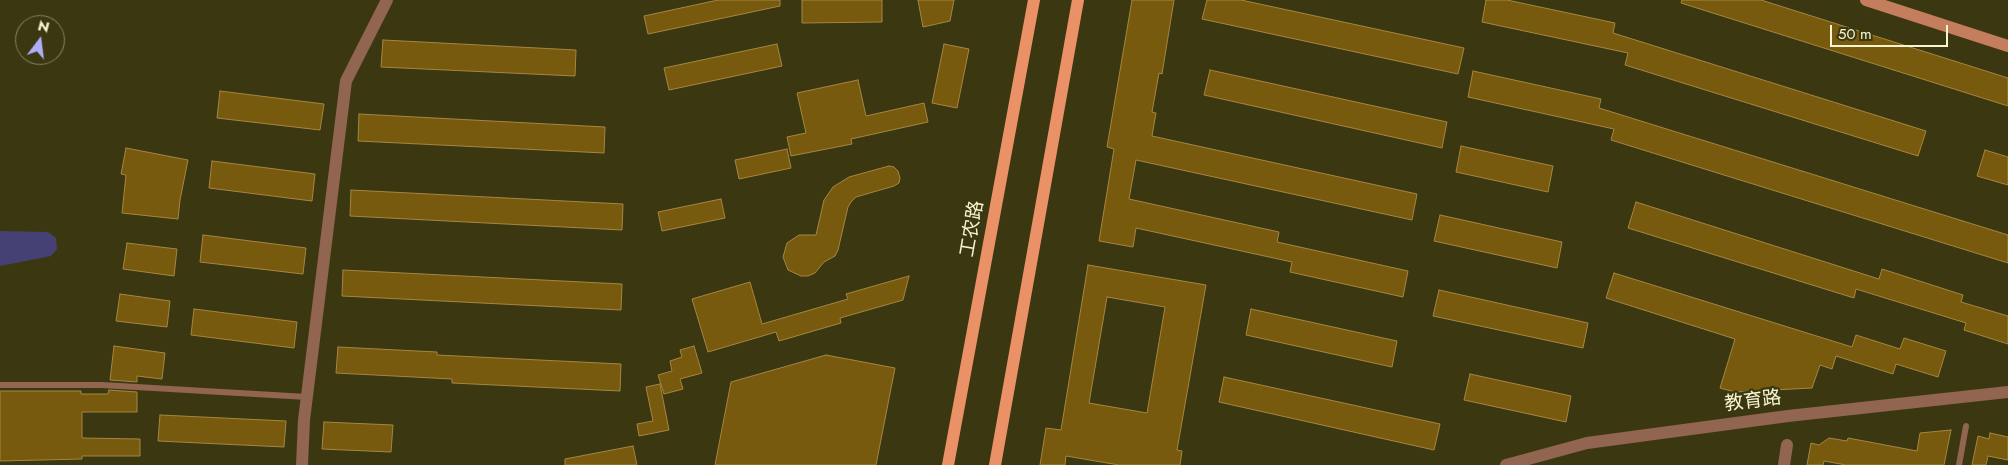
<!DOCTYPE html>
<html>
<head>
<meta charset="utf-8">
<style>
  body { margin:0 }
  #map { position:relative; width:2008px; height:465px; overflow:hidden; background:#3b3811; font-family:Jost,sans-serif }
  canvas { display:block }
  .north { position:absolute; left:15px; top:15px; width:50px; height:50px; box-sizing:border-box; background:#3b3811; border:1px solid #86845e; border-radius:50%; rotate:15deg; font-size:14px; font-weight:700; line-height:20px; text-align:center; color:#f7f5d1 }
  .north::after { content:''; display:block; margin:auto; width:18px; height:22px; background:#b0aefa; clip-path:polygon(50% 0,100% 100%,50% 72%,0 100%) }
  .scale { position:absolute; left:1830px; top:25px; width:118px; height:22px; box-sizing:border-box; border:2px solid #f7f5d1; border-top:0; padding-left:6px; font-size:15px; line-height:18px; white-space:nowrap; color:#f7f5d1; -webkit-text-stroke:4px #3b3811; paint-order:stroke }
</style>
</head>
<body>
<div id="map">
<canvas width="2008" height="465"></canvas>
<div class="north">N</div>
<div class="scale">50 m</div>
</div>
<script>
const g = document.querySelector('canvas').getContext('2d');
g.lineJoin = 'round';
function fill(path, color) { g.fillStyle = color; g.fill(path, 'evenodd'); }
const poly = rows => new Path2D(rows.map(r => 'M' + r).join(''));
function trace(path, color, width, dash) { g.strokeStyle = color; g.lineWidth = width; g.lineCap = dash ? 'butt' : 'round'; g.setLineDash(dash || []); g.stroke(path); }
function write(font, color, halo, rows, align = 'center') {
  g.font = font + ' Jost,"Noto Sans SC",sans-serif'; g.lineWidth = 4.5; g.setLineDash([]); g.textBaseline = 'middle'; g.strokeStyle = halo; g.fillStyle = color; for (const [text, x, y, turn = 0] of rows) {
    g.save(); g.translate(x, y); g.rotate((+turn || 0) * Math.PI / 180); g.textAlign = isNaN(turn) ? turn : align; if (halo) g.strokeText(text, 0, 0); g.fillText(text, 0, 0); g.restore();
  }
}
fill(poly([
  [0,231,48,232,56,238,57,249,51,256,0,266]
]), '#454175');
const building = poly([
  [718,0,780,0,780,6,648,34,644,16,718,0],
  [802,0,882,0,882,22,802,23,802,0],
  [918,0,954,0,950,21,923,27,918,0],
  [1132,0,1174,0,1162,74,1159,73,1152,112,1156,113,1152,136,1417,194,1412,220,1136,160,1129,199,1279,232,1277,242,1408,271,1403,297,1290,272,1292,262,1136,228,1133,247,1099,241,1114,149,1107,147,1132,0],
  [1207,0,1241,0,1464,48,1458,74,1202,19,1207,0],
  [1486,0,1507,0,1615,23,1613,33,1926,131,1918,156,1625,65,1628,53,1482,22,1486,0],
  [1682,0,1761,0,2008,78,2008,106,1681,3,1682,0],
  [383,40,576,50,575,76,381,67,383,40],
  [777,44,782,66,669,90,664,68,777,44],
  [944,44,969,49,957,108,932,103,944,44],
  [1210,70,1447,122,1442,148,1204,95,1210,70],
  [1473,71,1601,99,1599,108,2008,235,2008,263,1611,140,1614,129,1468,97,1473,71],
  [858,80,866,116,924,103,928,122,851,139,852,144,791,156,787,137,806,133,797,93,858,80],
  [220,91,324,104,320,130,217,118,220,91],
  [359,114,605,127,604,153,358,141,359,114],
  [1461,146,1553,166,1548,192,1456,172,1461,146],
  [126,148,188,160,180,200,178,219,122,213,126,175,121,174,126,148],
  [787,149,791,168,739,179,735,160,787,149],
  [1985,150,2008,157,2008,185,1977,176,1985,150],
  [212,161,315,174,312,201,209,188,212,161],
  [889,166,894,167,898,171,900,178,899,183,894,186,856,197,851,202,848,207,838,250,835,256,824,262,815,273,808,276,801,276,788,270,783,257,787,243,799,235,816,235,824,200,833,187,849,177,889,166],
  [351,190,623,204,622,230,350,216,351,190],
  [721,199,725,218,662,231,658,212,721,199],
  [1636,202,1879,279,1882,269,1963,295,1961,302,2008,316,2008,344,1964,330,1966,323,1856,289,1854,298,1628,228,1636,202],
  [1440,215,1562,242,1557,268,1434,241,1440,215],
  [203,235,306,248,303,274,200,262,203,235],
  [127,243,177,249,174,276,123,269,127,243],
  [1088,265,1206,285,1177,450,1182,451,1180,465,1119,465,1066,456,1065,465,1040,465,1046,428,1061,430,1088,265],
  [1107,297,1165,307,1147,413,1089,403,1107,297],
  [343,270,622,284,621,310,342,296,343,270],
  [1614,273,1852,347,1856,335,1900,349,1904,338,1946,351,1938,377,1896,364,1893,374,1836,356,1832,369,1820,365,1812,388,1735,392,1720,388,1735,339,1606,298,1614,273],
  [909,276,903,300,840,318,841,323,779,341,776,332,708,352,692,299,750,282,762,324,848,299,846,294,909,276],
  [1439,290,1588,323,1583,348,1433,316,1439,290],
  [120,294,170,301,167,327,116,321,120,294],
  [194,309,297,322,294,348,191,335,194,309],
  [1251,309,1397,341,1392,367,1246,335,1251,309],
  [114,346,165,353,162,379,137,376,137,382,110,380,114,346],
  [694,346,702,373,680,379,683,389,664,394,658,375,672,371,670,361,682,357,680,350,694,346],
  [338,347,437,352,437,355,621,364,620,391,452,383,452,379,336,373,338,347],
  [826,355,895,368,876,465,715,465,731,382,826,355],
  [1470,374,1571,396,1566,422,1464,400,1470,374],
  [1224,377,1440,424,1434,450,1219,402,1224,377],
  [660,384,669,430,639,436,637,424,653,421,646,387,660,384],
  [109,390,137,392,137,412,82,412,82,438,140,439,140,456,82,456,82,459,0,461,0,391,81,391,81,394,108,394,109,390],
  [160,415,286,421,284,447,158,441,160,415],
  [324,422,393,425,391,452,322,449,324,422],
  [1951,430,1944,465,1846,465,1824,461,1823,465,1807,465,1811,443,1819,445,1829,438,1847,441,1848,438,1917,451,1920,433,1951,430],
  [1990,433,2008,437,2008,460,1988,456,1986,465,1972,465,1978,436,1989,439,1990,433],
  [633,446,637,465,565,465,565,459,633,446]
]);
fill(building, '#775a0d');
trace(building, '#a58642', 1);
trace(poly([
  [0,385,102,385,307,397],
  [1959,465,1966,426]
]), '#926551', 6);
trace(poly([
  [302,465,304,420,346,81,387,0],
  [1506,465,1587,443,1788,416,2008,392],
  [1784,465,1787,445]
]), '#926551', 12);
trace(poly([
  [1866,0,2008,46]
]), '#c47e5e', 12);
trace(poly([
  [948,465,1034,0],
  [995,465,1078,0]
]), '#eb9167', 12);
write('19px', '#f7f5d1', '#3b3811', [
  ["工农路",973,229,-80],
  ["教育路",1753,402,-7]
]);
</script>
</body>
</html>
